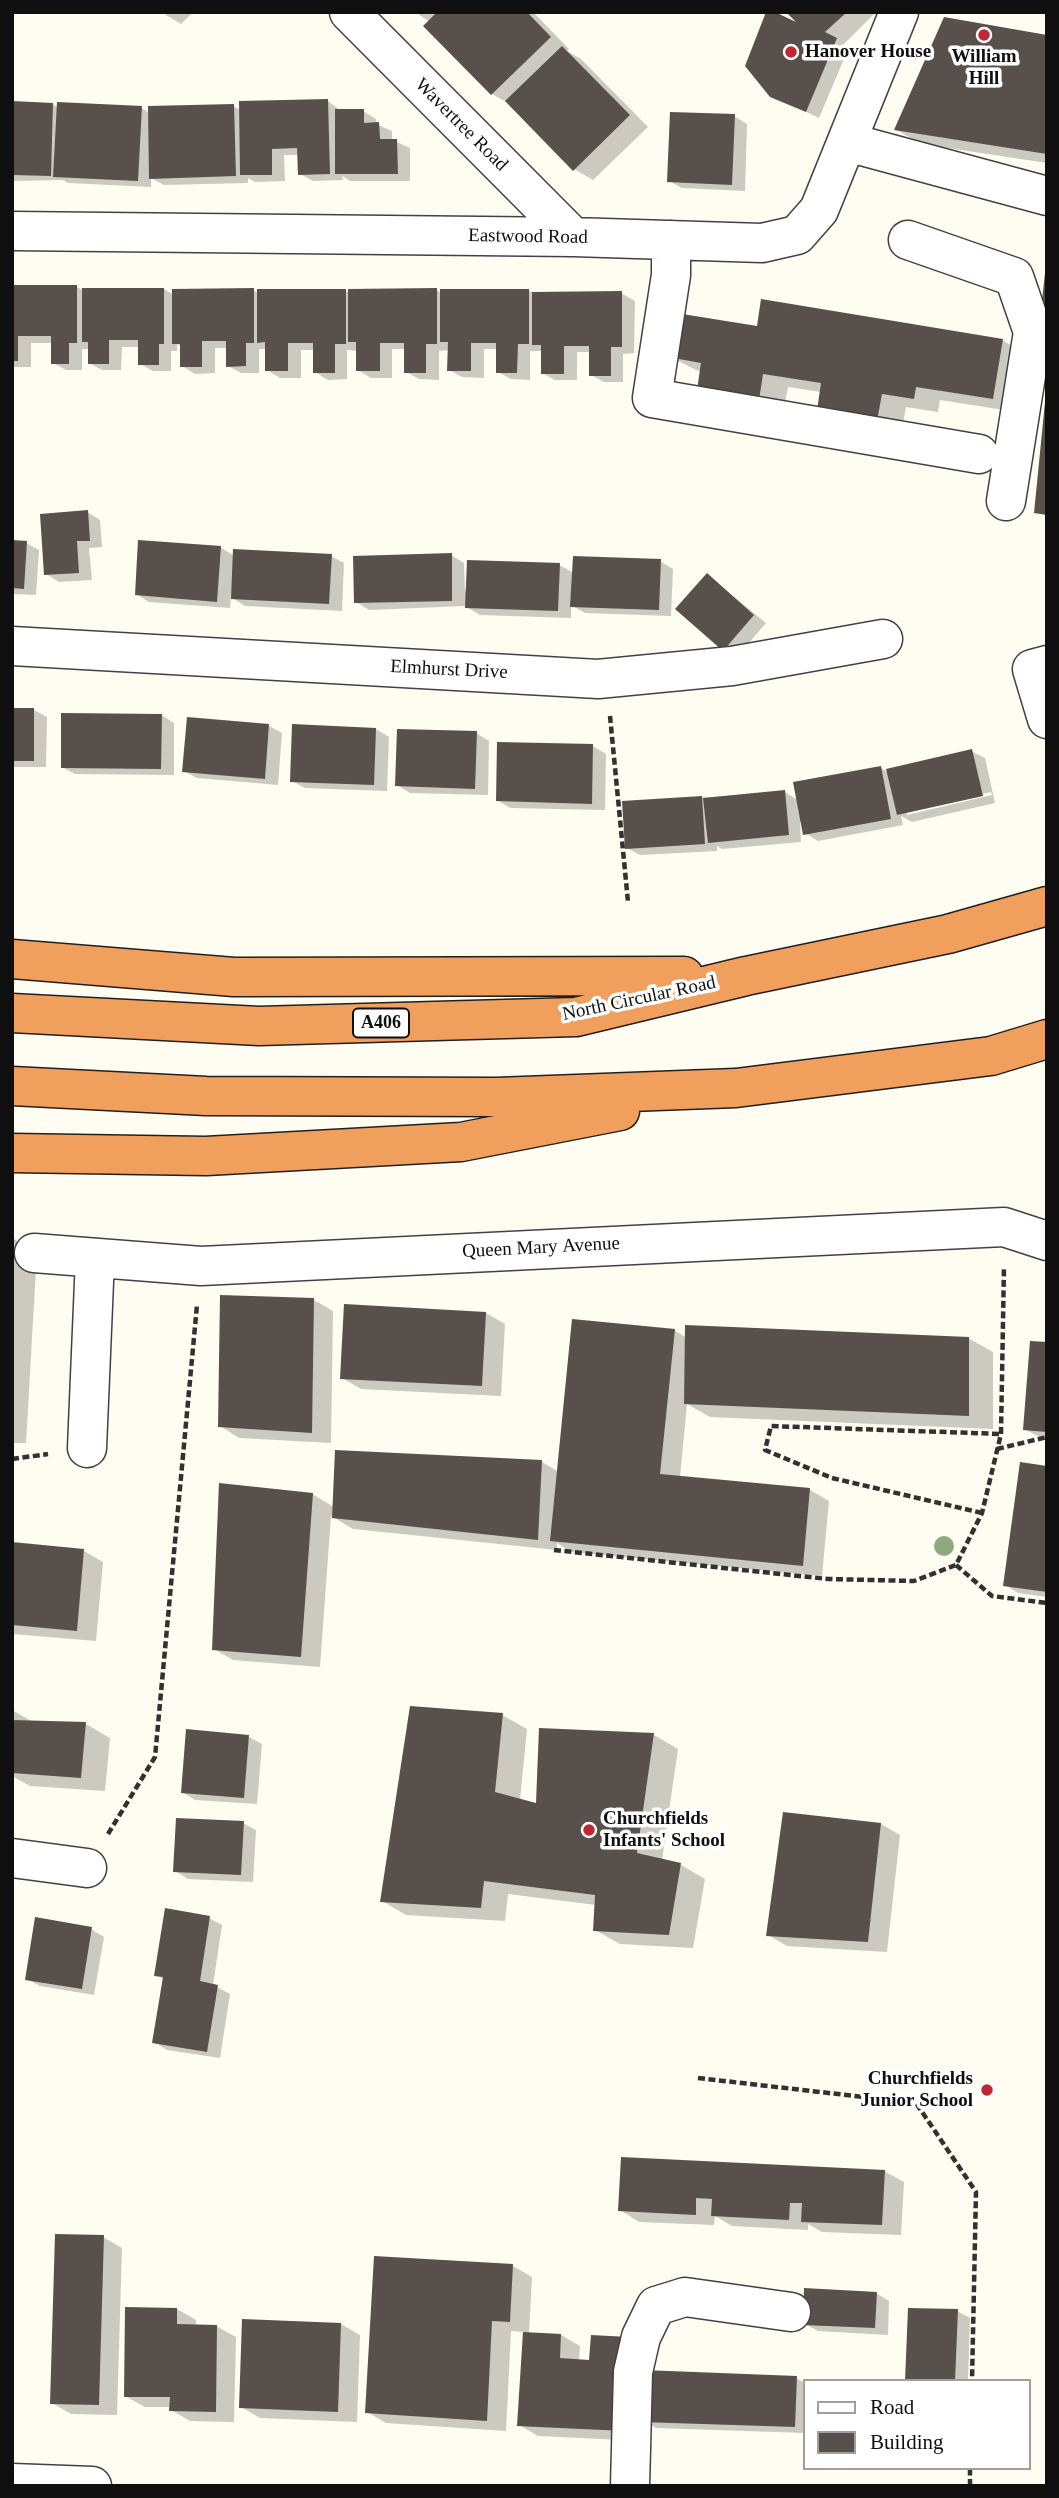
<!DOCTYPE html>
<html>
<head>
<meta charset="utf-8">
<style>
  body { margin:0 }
  #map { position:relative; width:1059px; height:2498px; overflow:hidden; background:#fffcf1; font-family:Georgia,serif }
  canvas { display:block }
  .frame { position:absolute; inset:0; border:14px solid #0f0f0f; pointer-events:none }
  .legend { position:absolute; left:803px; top:2379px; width:228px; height:91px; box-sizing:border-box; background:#fff; border:2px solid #9f9f9f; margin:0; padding:9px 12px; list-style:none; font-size:21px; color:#0f0f0f }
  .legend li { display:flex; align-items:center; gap:14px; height:35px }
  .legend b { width:35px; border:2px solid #9f9f9f }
</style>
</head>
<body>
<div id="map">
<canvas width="1059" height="2498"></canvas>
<div class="frame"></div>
<ul class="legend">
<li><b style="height:9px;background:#fff"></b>Road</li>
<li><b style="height:19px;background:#57504b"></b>Building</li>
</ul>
</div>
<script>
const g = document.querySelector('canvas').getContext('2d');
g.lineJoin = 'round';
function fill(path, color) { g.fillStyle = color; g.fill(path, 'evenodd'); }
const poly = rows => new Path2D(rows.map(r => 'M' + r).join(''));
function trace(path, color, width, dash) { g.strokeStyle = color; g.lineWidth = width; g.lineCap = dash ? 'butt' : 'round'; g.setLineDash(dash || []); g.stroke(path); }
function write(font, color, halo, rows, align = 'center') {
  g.font = font + ' Georgia,serif'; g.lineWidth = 7; g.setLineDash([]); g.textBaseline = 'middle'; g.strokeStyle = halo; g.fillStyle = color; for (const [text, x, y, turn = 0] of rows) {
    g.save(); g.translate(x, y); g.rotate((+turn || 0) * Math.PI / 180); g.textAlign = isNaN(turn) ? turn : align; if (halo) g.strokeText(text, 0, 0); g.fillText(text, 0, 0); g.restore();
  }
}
fill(poly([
  [161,12,193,12,181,24],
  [415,12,533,12,569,49,567,51,581,59,648,127,593,180,574,169,510,104,492,94,430,22],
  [788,12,876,12,844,44,849,47,819,118,771,95,799,24],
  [1047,37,1047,163,921,144,897,130],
  [328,101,341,111,363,111,376,119,376,124,392,131,392,140,410,148,410,181,350,181,342,176,343,180,313,181,300,174,299,155,284,155,285,181,255,182,248,178,248,183,164,185,151,178,151,187,68,183,63,180,12,181,12,103,53,104,58,108,141,108,150,113,233,106,241,110],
  [734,116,747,124,745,191,682,188,669,181],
  [12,287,77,287,84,291,164,289,174,295,253,290,258,293,437,290,441,293,528,290,534,293,621,293,635,301,634,353,623,354,623,382,604,382,591,375,591,352,577,352,577,380,555,380,542,373,542,351,530,351,530,380,511,379,498,372,498,349,484,349,484,378,462,377,449,370,450,350,439,351,439,380,419,379,406,372,406,349,392,349,392,378,371,378,358,370,358,351,347,350,347,379,328,380,315,372,315,350,301,350,301,378,280,378,267,370,267,349,259,349,259,373,241,373,228,366,228,348,215,348,215,373,195,374,182,366,182,347,177,344,177,351,171,351,171,371,153,371,140,364,140,347,122,347,121,370,102,370,89,363,89,349,82,349,82,370,66,370,53,363,53,343,31,343,31,367,12,367],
  [759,328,1002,340,1026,354,1017,412,940,400,938,412,906,407,901,434,821,392,788,387,783,413,670,357],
  [87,512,100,520,102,547,89,548,92,580,59,582,46,574],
  [12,542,26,543,39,550,36,595,12,594],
  [221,548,235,556,331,556,344,563,342,611,245,606,231,597,230,608,149,602,136,594],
  [451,555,464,563,465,591,559,565,574,573,660,561,673,569,671,616,585,613,571,605,571,618,480,615,465,606,369,610,356,602],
  [707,575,766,623,737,657,677,608],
  [12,710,34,710,47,717,46,767,12,767],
  [161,715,174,723,174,775,75,774,62,767],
  [269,726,282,733,278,785,197,778,184,771],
  [376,729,389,737,387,791,305,788,292,781],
  [476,733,489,741,488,795,410,793,397,785],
  [593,746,606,754,605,810,510,808,497,800],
  [971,751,985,758,995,803,912,822,901,816,903,825,818,841,805,833,802,822,800,822,801,842,722,849,717,846,717,851,640,855,627,848,624,803,785,792,798,800,881,768,889,773],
  [991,792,992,795,907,815,907,811],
  [12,1238,37,1252,26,1443,12,1443],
  [314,1300,333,1311,331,1443,239,1438,220,1426],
  [346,1306,486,1313,505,1324,501,1396,361,1389,342,1378],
  [674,1330,687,1338,968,1338,993,1352,993,1429,710,1417,687,1404,680,1477,810,1490,829,1501,822,1576,571,1552,557,1543,557,1550,353,1529,331,1516,320,1667,233,1660,214,1649,312,1494,334,1507,542,1462,559,1472],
  [1047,1344,1047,1437,1038,1436,1024,1429],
  [1047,1468,1047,1597,1018,1593,1005,1585],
  [12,1544,84,1551,103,1562,96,1641,12,1634],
  [12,1710,33,1722,86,1724,110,1738,105,1791,30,1786,12,1776],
  [502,1715,527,1729,520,1800,538,1805,541,1730,654,1735,678,1749,662,1860,681,1865,705,1879,693,1948,620,1944,595,1930,596,1905,508,1894,505,1921,406,1915,382,1901],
  [249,1737,262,1744,257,1804,195,1800,182,1792],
  [243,1823,256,1830,253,1882,188,1879,175,1871],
  [881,1824,900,1835,887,1952,787,1946,768,1935],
  [209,1918,222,1925,213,1985,230,1994,220,2058,167,2050,154,2042,165,1980,156,1975],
  [91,1929,104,1937,94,1995,40,1986,27,1979],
  [622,2159,884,2171,904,2182,901,2235,822,2232,808,2224,808,2230,732,2226,715,2216,714,2225,639,2222,620,2210],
  [103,2237,122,2248,117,2415,71,2414,52,2403],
  [513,2266,532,2277,529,2334,561,2335,580,2346,579,2361,647,2372,796,2378,805,2383,805,2433,656,2428,644,2421,643,2441,538,2436,519,2425,525,2332,511,2331,506,2431,386,2423,367,2412],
  [876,2293,889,2301,888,2335,818,2331,805,2324],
  [177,2309,196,2320,196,2326,216,2326,236,2337,234,2422,190,2421,171,2410,171,2407,145,2407,125,2396],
  [957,2311,970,2318,968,2381,907,2381],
  [341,2324,360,2335,357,2422,260,2418,241,2407]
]), '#0003');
fill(poly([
  [437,12,527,12,551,37,491,95,423,26],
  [766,12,775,12,796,22,786,12,847,12,825,32,837,38,806,112,770,97,745,66],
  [944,17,1047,35,1047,154,894,130],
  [562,46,630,115,573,171,505,101],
  [328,99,330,174,298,175,297,148,272,149,272,175,240,175,239,101],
  [12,101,53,103,51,176,12,175],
  [57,102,142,106,138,181,53,177],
  [234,104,236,176,149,179,148,106],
  [335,109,364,109,364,123,379,122,380,139,397,139,398,174,335,174],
  [670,112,735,114,732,185,667,182],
  [1045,273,1047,309,1041,310],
  [12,285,77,285,77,343,69,343,69,364,51,364,51,336,18,336,18,361,12,361],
  [82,288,164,288,164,344,159,344,159,365,138,365,138,340,109,340,109,364,88,364,88,342,82,342],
  [254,288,254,343,246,343,246,366,226,367,226,341,202,341,202,367,180,367,180,344,172,344,172,289],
  [437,288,437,344,426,344,426,373,404,373,404,343,380,343,380,371,356,371,356,342,348,342,348,289],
  [257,289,346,289,346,344,335,344,335,373,313,373,313,343,288,343,288,371,265,371,265,342,257,343],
  [440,289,529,289,529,344,518,344,517,373,496,373,496,343,471,343,471,371,447,371,448,342,440,342],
  [622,291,622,347,611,347,611,376,589,376,589,346,564,346,564,374,541,374,541,345,532,345,532,292],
  [761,299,1003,339,993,399,916,387,914,399,882,394,877,421,817,410,821,383,763,374,759,400,697,390,701,363,668,357,676,313,757,326],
  [1045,402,1047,402,1047,515,1034,513],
  [88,510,90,541,77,541,79,573,44,575,40,514],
  [12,540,27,541,24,589,12,588],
  [138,540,221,546,217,602,135,595],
  [233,549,332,554,329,604,231,599],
  [452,553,452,601,354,603,353,556],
  [573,556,661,559,659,610,570,607],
  [467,560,560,563,558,611,465,608],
  [707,573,754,615,723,651,675,609],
  [12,708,34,708,34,761,12,761],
  [61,713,162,714,161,769,61,768],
  [187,717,269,724,265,779,182,772],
  [292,724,376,728,374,785,290,782],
  [397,729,477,731,475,789,395,786],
  [497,742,593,744,592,804,496,801],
  [972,749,983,796,897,815,886,769],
  [881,766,891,819,803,835,793,782],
  [785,790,789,835,708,843,703,798],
  [702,796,705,844,625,849,622,801],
  [220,1295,314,1298,312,1433,218,1427],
  [344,1304,486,1312,482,1386,340,1379],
  [572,1319,675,1329,660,1474,810,1488,803,1566,550,1541],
  [685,1325,969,1337,969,1416,684,1404],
  [1030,1341,1047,1342,1047,1432,1023,1430],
  [335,1450,542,1460,538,1540,332,1518],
  [1020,1462,1047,1466,1047,1592,1003,1586],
  [219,1483,313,1493,301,1657,212,1650],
  [12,1542,84,1549,77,1631,12,1625],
  [410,1706,503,1713,495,1792,536,1803,539,1728,654,1733,637,1853,681,1863,669,1935,593,1931,595,1895,484,1881,481,1908,380,1902],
  [12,1720,86,1722,81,1778,12,1773],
  [186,1729,249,1735,244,1798,181,1793],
  [783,1812,881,1823,868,1942,766,1936],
  [176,1818,244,1821,241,1875,173,1872],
  [165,1908,210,1916,200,1981,218,1985,207,2052,152,2043,163,1977,154,1976],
  [35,1917,92,1927,82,1989,25,1980],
  [621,2157,885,2170,882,2225,801,2222,802,2203,790,2203,789,2220,711,2216,712,2199,696,2198,696,2215,618,2211],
  [55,2234,104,2235,99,2405,50,2404],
  [374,2256,513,2264,510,2322,492,2321,487,2421,365,2413],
  [804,2288,877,2292,875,2328,803,2325],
  [125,2307,177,2308,177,2324,217,2325,216,2412,169,2411,170,2397,124,2397],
  [908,2308,958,2309,955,2381,905,2381],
  [242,2319,341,2323,338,2412,239,2408],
  [523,2332,561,2334,560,2358,589,2360,591,2335,629,2337,624,2431,517,2426],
  [643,2370,797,2376,795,2427,641,2422]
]), '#57504b');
const minor = poly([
  [349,12,573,237],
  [847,142,1047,196],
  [12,231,573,237,762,243,797,235,819,210,899,12],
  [671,240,671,275,652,398,979,454],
  [908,240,1014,277,1033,332,1006,501],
  [12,646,598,679,732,666,883,639],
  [1047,665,1032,669,1047,719],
  [34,1253,201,1266,1004,1227,1047,1241],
  [87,1448,95,1258],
  [12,1858,87,1868],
  [12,2483,92,2486],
  [630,2486,633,2372,641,2337,656,2306,685,2297,791,2312]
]);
const highway = poly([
  [12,959,234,977,684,976],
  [12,1013,259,1026,576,1017,746,976,948,934,1047,906],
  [12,1086,206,1096,497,1097,736,1088,991,1056,1047,1039],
  [12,1153,206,1156,461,1142,620,1111]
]);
trace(minor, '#424242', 41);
trace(highway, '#202020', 41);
trace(poly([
  [610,716,628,902],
  [997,1449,1047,1437],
  [12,1459,48,1454],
  [982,1513,832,1478,765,1450,771,1426,1001,1434],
  [554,1550,828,1579,914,1581,956,1565,982,1513,1001,1434,1004,1266],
  [956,1565,992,1596,1047,1603],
  [108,1834,155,1757,197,1305],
  [698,2078,916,2103,976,2192,972,2381],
  [970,2486,970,2468]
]), '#313131', 4.5, [7, 3.5]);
trace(minor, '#fff', 38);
trace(highway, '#f19f5d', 38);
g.fillStyle = '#8daa7e';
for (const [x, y] of [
  [944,1546]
]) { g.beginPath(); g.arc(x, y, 10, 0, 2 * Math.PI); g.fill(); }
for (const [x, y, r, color] of [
  [984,35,7,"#bc2932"],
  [791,52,7,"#bc2932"],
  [589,1830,7,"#bc2932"],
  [987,2090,7,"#bc2932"]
]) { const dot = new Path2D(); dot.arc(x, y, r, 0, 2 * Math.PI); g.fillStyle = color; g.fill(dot); trace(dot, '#fff', 2.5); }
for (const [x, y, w] of [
  [381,1023,56]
]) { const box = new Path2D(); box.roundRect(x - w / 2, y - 14.5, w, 29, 5); g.fillStyle = '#fff'; g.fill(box); trace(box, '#0f0f0f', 2); }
write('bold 18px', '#0f0f0f', null, [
  ["A406",381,1023]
]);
write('bold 19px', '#0f0f0f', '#fff', [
  ["Hanover House",805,52],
  ["William",984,57,"center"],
  ["Hill",984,79,"center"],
  ["Churchfields",603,1819],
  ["Infants' School",603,1841],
  ["Churchfields",973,2079,"right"],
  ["Junior School",973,2101,"right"]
], 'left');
write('19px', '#0f0f0f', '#fff', [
  ["Wavertree Road",461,125,45],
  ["Eastwood Road",528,237,1],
  ["Elmhurst Drive",449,670,3],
  ["North Circular Road",639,999,-12],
  ["Queen Mary Avenue",541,1248,-3]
]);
</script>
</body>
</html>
